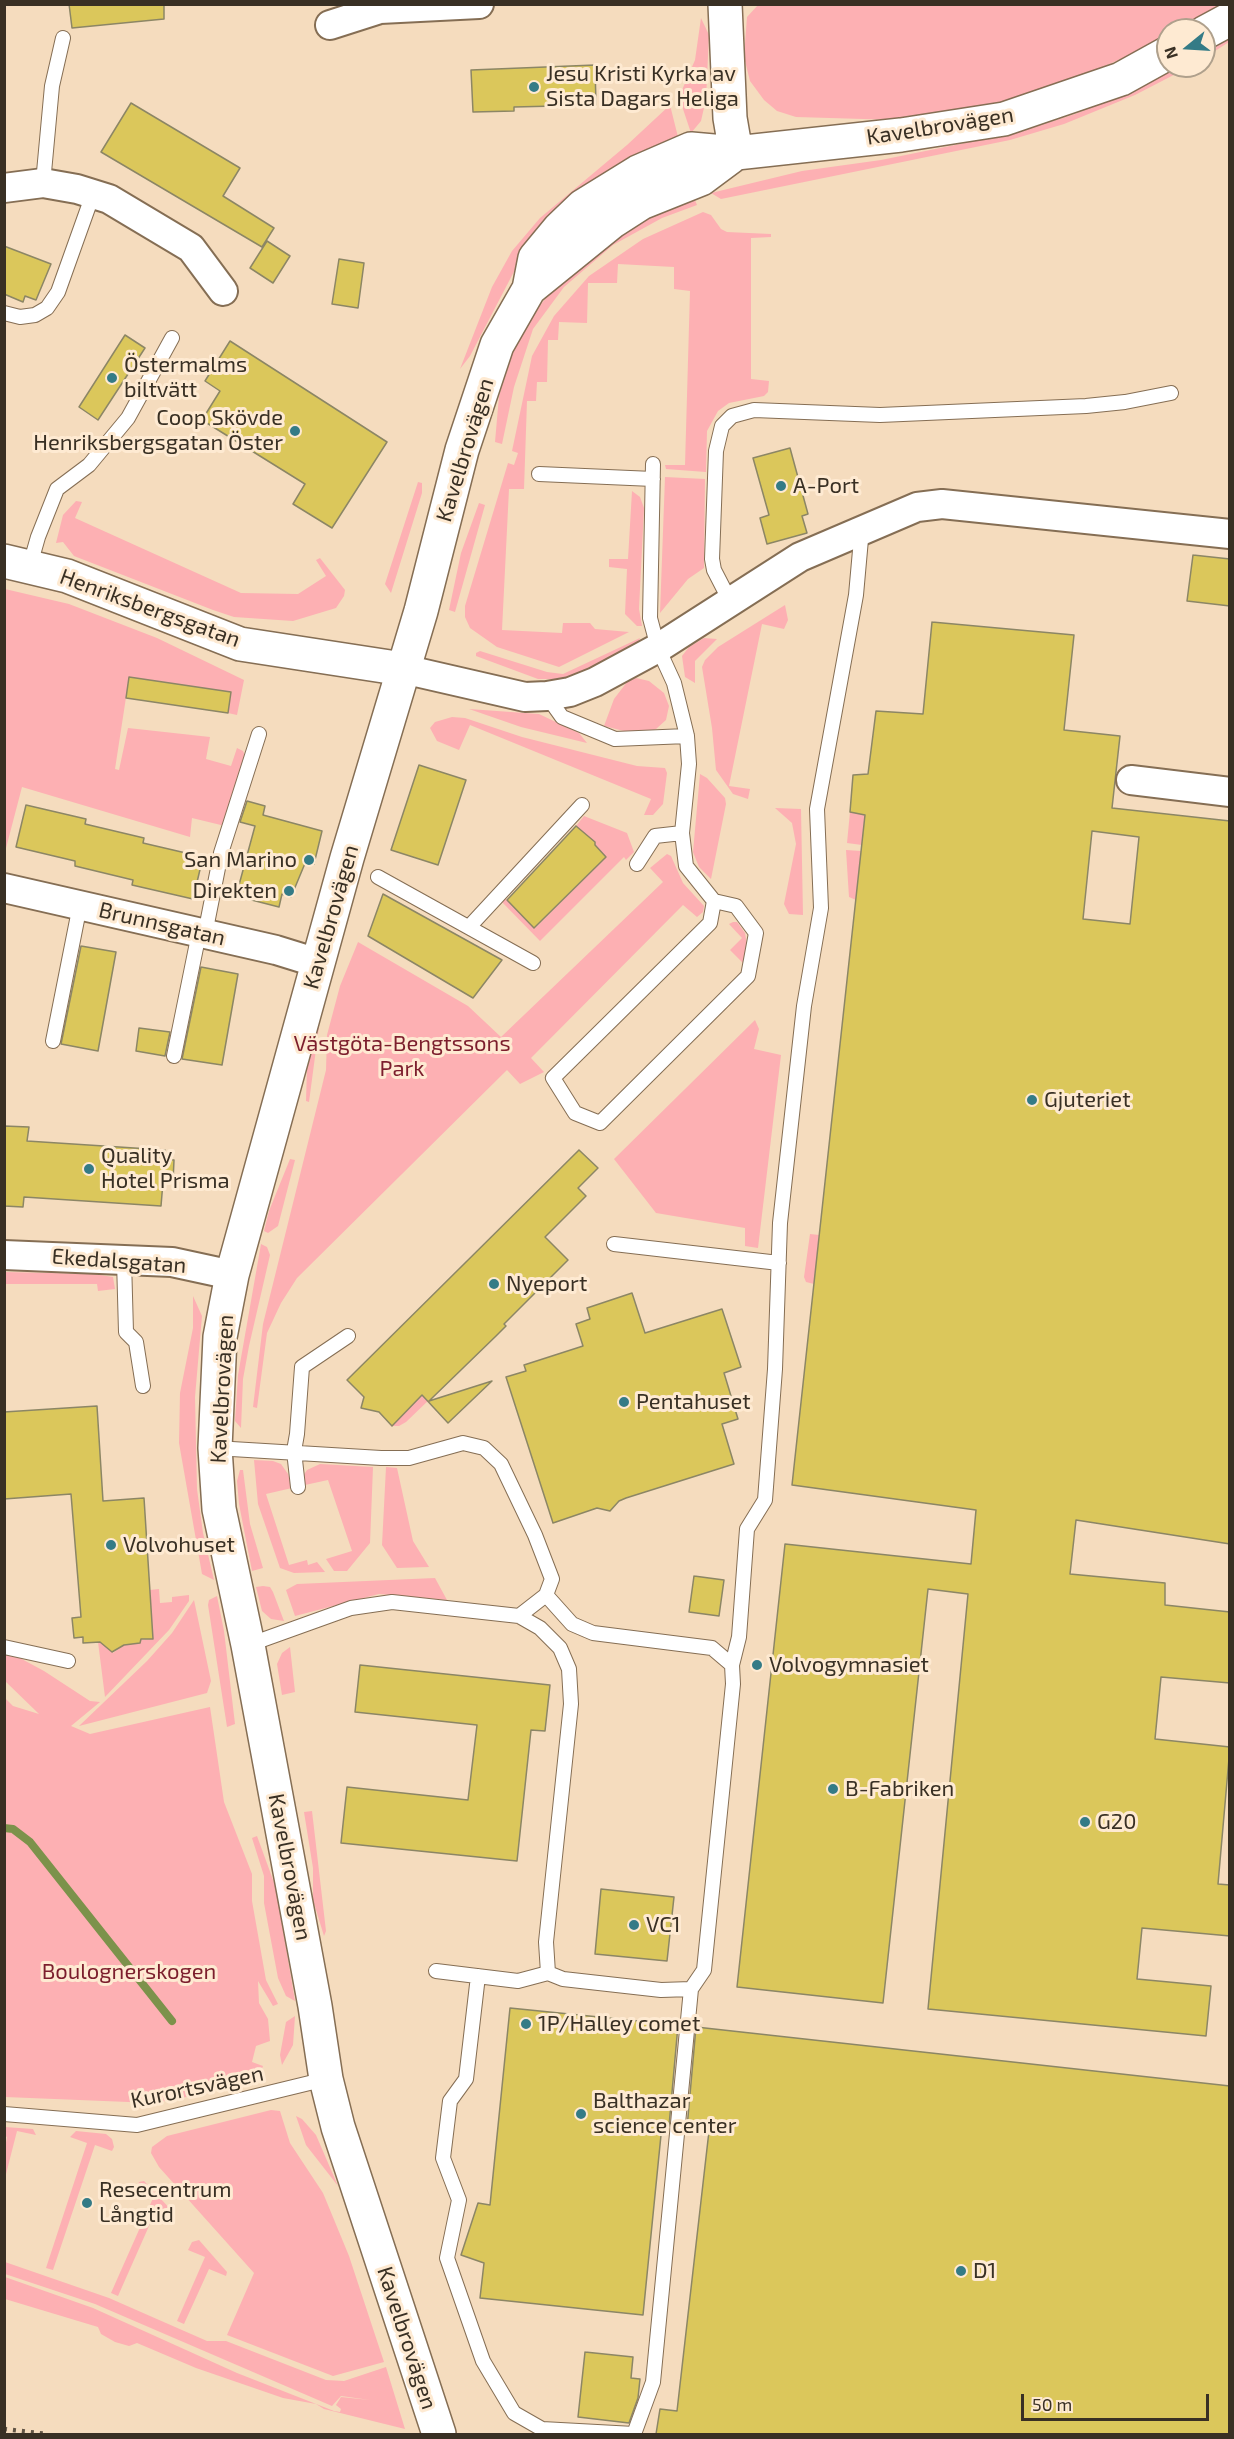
<!DOCTYPE html>
<html>
<head>
<meta charset="utf-8">
<style>
  body { margin:0 }
  #map { position:relative; width:1234px; height:2439px; overflow:hidden; background:#f5dcbe; font-family:"Exo 2",sans-serif }
  canvas { display:block }
  .frame { position:absolute; inset:0; border:6px solid #393024; pointer-events:none }
  .north { position:absolute; left:1156px; top:18px; width:60px; height:60px; box-sizing:border-box; background:#feead2; border:2px solid #afa08c; border-radius:50%; rotate:252deg; font-size:16px; font-weight:700; line-height:24px; text-align:center; color:#393024 }
  .north::after { content:''; display:block; margin:auto; width:21px; height:27px; background:#347b86; clip-path:polygon(50% 0,100% 100%,50% 72%,0 100%) }
  .scale { position:absolute; left:1021px; top:2394px; width:188px; height:27px; box-sizing:border-box; border:3px solid #393024; border-top:0; padding-left:8px; font-size:18px; line-height:21px; white-space:nowrap; color:#393024; -webkit-text-stroke:4px #feead2; paint-order:stroke }
</style>
</head>
<body>
<div id="map">
<canvas width="1234" height="2439"></canvas>
<div class="frame"></div>
<div class="north">N</div>
<div class="scale">50 m</div>
</div>
<script>
const g = document.querySelector('canvas').getContext('2d');
g.lineJoin = 'round';
function fill(path, color) { g.fillStyle = color; g.fill(path, 'evenodd'); }
const poly = rows => new Path2D(rows.map(r => 'M' + r).join(''));
function trace(path, color, width, dash) { g.strokeStyle = color; g.lineWidth = width; g.lineCap = dash ? 'butt' : 'round'; g.setLineDash(dash || []); g.stroke(path); }
function write(font, color, halo, rows, align = 'center') {
  g.font = font + ' "Exo 2",sans-serif'; g.lineWidth = 6; g.setLineDash([]); g.textBaseline = 'middle'; g.strokeStyle = halo; g.fillStyle = color; for (const [text, x, y, turn = 0] of rows) {
    g.save(); g.translate(x, y); g.rotate((+turn || 0) * Math.PI / 180); g.textAlign = isNaN(turn) ? turn : align; if (halo) g.strokeText(text, 0, 0); g.fillText(text, 0, 0); g.restore();
  }
}
fill(poly([
  [758,5,1222,5,1177,30,1168,30,1168,35,1149,46,1081,77,1016,100,950,114,897,120,796,117,777,111,764,100,750,81,744,57,747,17],
  [701,18,709,35,706,99,701,121,691,133,679,97,695,60],
  [1229,36,1229,42,1204,58,1204,52],
  [1181,66,1191,66,1135,95,1064,124,1010,140,721,199,711,193,802,171,881,160,1019,132,1075,114,1135,90],
  [670,105,679,141,519,262,470,356,460,369,492,287,512,251,540,218,627,145],
  [694,198,697,205,662,218,613,245,564,287,533,329,514,387,502,444,495,442,499,396,510,358,530,317,552,291,626,229],
  [703,212,711,215,721,229,727,232,771,234,771,237,751,238,751,379,769,381,768,392,764,396,729,403,718,411,707,431,706,472,666,469,665,465,685,465,690,291,674,289,674,267,618,264,617,283,588,283,587,323,559,322,558,340,548,340,547,382,537,382,536,401,527,401,524,489,509,489,502,630,562,633,563,623,590,623,595,629,629,632,559,667,497,647,470,628,465,617,465,606,508,463,514,465,518,453,512,451,532,356,554,316,589,276,643,239],
  [665,477,705,479,704,568,688,579,660,613],
  [418,482,422,483,422,493,391,593,385,584],
  [632,491,640,497,644,508,639,609,642,626,637,626,625,614,627,569,609,567,609,559,628,559],
  [76,501,82,502,75,518,241,593,298,594,326,576,316,560,320,558,345,590,344,596,336,608,293,621,234,617,213,610,74,556,63,542,56,543,63,515],
  [479,503,485,505,455,612,449,610,461,553],
  [5,589,69,604,157,638,244,680,237,715,228,713,231,693,129,678,115,769,119,770,128,728,210,737,206,759,231,766,237,748,243,751,245,756,225,826,192,818,190,837,22,787,5,852],
  [785,605,788,620,784,629,762,624,729,786,750,789,748,799,733,794,716,770,712,728,702,667,705,660,718,647],
  [640,638,636,648,572,679,538,679,476,656,476,653,480,651,547,672,563,674],
  [704,638,717,639,695,661,695,683,685,677,682,656,689,647],
  [636,678,649,681,664,693,669,706,666,720,656,729,647,733,632,733,604,726,614,699,627,682],
  [469,709,539,714,579,733,587,743,521,727],
  [452,717,465,718,522,737,637,766,665,768,667,773,663,804,653,815,644,815,651,799,470,725,459,750,437,741,430,728,435,722],
  [700,774,707,778,725,798,726,804,711,879,699,867,693,852],
  [775,808,801,809,803,915,789,914,784,904,796,844,792,823],
  [850,812,865,815,862,845,847,843],
  [584,816,627,833,634,852,626,860,624,857,540,941,501,901,504,897,535,928,606,857,576,826],
  [846,850,861,851,856,900,849,897],
  [667,854,671,856,683,883,704,906,703,912,697,917,683,905,531,1058,544,1072,520,1084,507,1070,297,1278,281,1303,267,1333,257,1408,253,1407,263,1324,326,1070,327,1035,340,986,358,942,468,1006,501,1037,663,882,650,868],
  [733,922,737,922,745,933,747,945,743,963,730,950,742,938,729,924],
  [318,1017,320,1019,309,1102,306,1101,307,1069,309,1047],
  [755,1020,759,1029,754,1049,781,1055,758,1248,745,1246,745,1228,656,1213,614,1159],
  [290,1159,295,1160,278,1226,268,1233,264,1231,269,1211],
  [810,1234,819,1235,814,1284,806,1282,804,1277],
  [261,1244,267,1247,270,1255,249,1346,243,1379,241,1428,235,1421,238,1375],
  [5,1272,94,1274,113,1277,115,1289,98,1291,97,1284,5,1284],
  [193,1296,202,1316,195,1397,197,1489,203,1533,214,1580,202,1574,179,1443,180,1393,193,1328],
  [426,1391,431,1398,406,1422,399,1426,392,1426],
  [254,1460,273,1461,281,1464,288,1474,292,1488,266,1494,289,1565,307,1560,308,1565,317,1562,325,1572,294,1573,280,1568,258,1504],
  [320,1464,373,1467,370,1543,347,1571,334,1571,326,1559,352,1551,328,1480,305,1485,303,1476,307,1470],
  [386,1467,397,1468,413,1541,429,1567,397,1568,382,1545],
  [240,1470,243,1470,250,1524,263,1568,252,1571,239,1504,237,1481],
  [435,1578,447,1600,379,1594,295,1616,286,1590,297,1584],
  [263,1586,270,1587,273,1592,284,1621,271,1619,262,1611,256,1587],
  [159,1589,160,1603,172,1602,172,1597,189,1595,189,1601,169,1630,105,1697,98,1642,108,1641,113,1653,124,1645,140,1643,138,1640,153,1639,150,1590],
  [217,1596,224,1631,235,1724,227,1727,208,1605,209,1600],
  [194,1600,211,1681,207,1693,79,1726,147,1661,172,1633],
  [290,1647,295,1692,282,1695,277,1664,282,1653],
  [5,1650,44,1671,90,1701,100,1702,71,1726,90,1734,210,1707,224,1802,252,1874,252,1901,266,1980,278,2004,273,2006,258,1981,259,2003,268,2019,270,2041,256,2046,252,2062,263,2066,261,2071,183,2098,153,2103,5,2097,4,1697,13,1706,39,1714,5,1681],
  [312,1811,326,1931,324,1936,313,1900,313,1868,304,1812],
  [257,1836,276,1888,295,2001,286,1996,278,1978,264,1903,264,1876,252,1838],
  [295,2016,293,2045,282,2065,280,2055,286,2022],
  [271,2110,280,2111,290,2143,323,2193,349,2256,384,2362,333,2376,227,2335,254,2273,159,2167,151,2153,152,2147,167,2136],
  [296,2116,302,2119,316,2135,338,2186,306,2145],
  [5,2127,33,2129,36,2135,17,2131,5,2178,5,2148,7,2137,5,2136],
  [76,2131,106,2134,112,2139,114,2147,112,2151,95,2145,53,2270,46,2268,87,2143,70,2137],
  [144,2181,175,2214,157,2208,118,2296,111,2293,154,2196,137,2188,139,2182],
  [199,2240,227,2272,226,2276,209,2269,184,2324,177,2321,205,2257,188,2250,192,2242],
  [5,2262,109,2298,207,2341,226,2341,326,2380,344,2381,386,2367,405,2429,324,2409,316,2404,283,2398,196,2368,137,2343,129,2346,115,2342,101,2334,98,2327,5,2299,5,2277,93,2308,237,2373,334,2411,340,2412,341,2409,336,2405,341,2397,370,2400,341,2396,332,2406,95,2304,5,2274]
]), '#fdb0b3');
trace(poly([
  [4,1828,13,1829,30,1842,172,2021]
]), '#7c924b', 8);
const building = poly([
  [69,4,164,4,164,19,72,28,69,4],
  [595,65,596,105,514,107,514,111,473,112,471,70,595,65],
  [131,103,240,168,223,196,274,228,262,247,101,152,131,103],
  [267,241,290,256,273,283,250,268,267,241],
  [4,246,51,264,36,300,25,296,23,302,4,294,4,246],
  [339,259,364,263,358,308,332,304,339,259],
  [125,335,145,348,98,420,79,407,125,335],
  [230,341,387,442,332,528,293,504,305,484,202,420,220,391,205,381,230,341],
  [790,448,808,514,802,516,807,533,767,544,760,518,769,515,753,458,790,448],
  [1193,555,1230,559,1230,606,1187,601,1193,555],
  [932,622,1074,635,1064,730,1120,736,1112,808,1230,821,1230,1544,1076,1520,1070,1574,1165,1583,1165,1605,1230,1612,1230,1683,1161,1677,1155,1739,1230,1747,1218,1884,1230,1885,1230,1936,1142,1928,1137,1979,1211,1986,1206,2036,928,2009,968,1594,928,1589,883,2003,737,1987,785,1544,971,1564,976,1510,792,1485,865,815,850,812,853,775,868,774,876,711,923,714,932,622],
  [1092,831,1139,837,1130,924,1083,919,1092,831],
  [129,677,231,692,228,713,126,698,129,677],
  [419,765,466,780,438,865,391,850,419,765],
  [247,801,265,806,263,815,322,831,314,864,306,861,291,897,282,894,279,907,236,896,255,826,240,822,247,801],
  [26,805,86,819,85,824,144,838,143,843,203,857,193,899,132,885,133,880,75,866,75,861,16,847,26,805],
  [576,826,595,842,595,845,606,857,534,928,507,900,576,826],
  [383,894,502,960,473,998,368,936,383,894],
  [81,946,116,952,98,1051,61,1044,81,946],
  [201,967,238,974,222,1065,182,1059,201,967],
  [139,1028,170,1032,165,1056,136,1051,139,1028],
  [4,1126,29,1127,27,1141,165,1150,164,1159,174,1160,173,1182,163,1182,161,1206,24,1197,23,1207,4,1206,4,1126],
  [579,1150,598,1168,578,1188,586,1196,545,1237,568,1260,504,1324,506,1326,496,1336,429,1401,492,1381,448,1423,422,1395,392,1426,379,1412,361,1408,364,1397,347,1380,579,1150],
  [632,1293,645,1333,722,1309,741,1367,724,1373,738,1419,722,1424,734,1464,626,1498,619,1501,610,1511,597,1508,553,1523,506,1377,526,1371,524,1365,583,1346,576,1324,590,1319,587,1308,632,1293],
  [97,1406,103,1501,144,1498,153,1639,141,1639,140,1643,124,1645,112,1652,100,1642,83,1643,83,1637,74,1638,72,1618,81,1617,71,1494,4,1499,4,1412,97,1406],
  [694,1576,724,1580,719,1616,689,1612,694,1576],
  [360,1665,550,1685,545,1731,531,1730,517,1861,341,1843,347,1787,468,1800,477,1725,355,1712,360,1665],
  [601,1889,674,1897,667,1961,595,1954,601,1889],
  [510,2008,678,2025,669,2126,662,2125,643,2315,480,2298,484,2263,461,2255,478,2203,490,2205,510,2008],
  [696,2027,1230,2086,1230,2434,656,2434,660,2409,677,2411,709,2131,687,2128,696,2027],
  [585,2352,633,2357,631,2378,640,2379,638,2398,629,2423,578,2417,585,2352]
]);
fill(building, '#dbc75b');
trace(building, '#8c8665', 1.5);
const lane = poly([
  [43,183,52,86,63,38],
  [4,313,20,317,35,315,47,308,58,292,93,194],
  [653,464,650,618,658,648,674,683,687,736,689,764,682,833,686,866,714,901,736,906,756,933,748,976,600,1123,575,1113,553,1078,710,923,714,901],
  [539,474,653,479],
  [30,565,38,537,57,489,89,465,128,418,172,338],
  [730,601,714,570,712,559,716,451,722,426,732,416,754,410,880,415,1086,406,1125,402,1171,393],
  [547,696,562,717,615,739,687,736],
  [637,864,655,836,682,833],
  [378,877,533,963],
  [469,927,582,805],
  [205,934,221,853,259,734],
  [53,1041,80,905],
  [174,1056,199,933],
  [614,1244,779,1263],
  [124,1260,126,1332,136,1342,143,1386],
  [215,1448,381,1458,409,1458,463,1443,484,1448,501,1464,535,1535,552,1579,546,1595,519,1616,392,1602,351,1608,248,1645],
  [298,1487,294,1451,297,1434,302,1367,348,1336],
  [519,1616,540,1628,560,1648,569,1669,571,1704,546,1942,548,1973,563,1979,661,1990,691,1989,704,1970,733,1684,732,1665,712,1648,593,1633,572,1624,546,1595],
  [4,1647,68,1661],
  [732,1665,739,1637,747,1529,765,1500,775,1369,780,1223,804,1006,821,908,817,809,856,595,862,528],
  [436,1971,518,1981,548,1973],
  [478,1976,466,2079,450,2101,443,2158,459,2200,447,2258,483,2361,514,2413,542,2429,634,2434,653,2382,691,1989],
  [4,2114,137,2125,326,2079]
]);
const street = poly([
  [330,25,380,9,479,4],
  [4,188,43,183,77,189,109,199,191,248,223,291],
  [403,669,525,697,547,696,570,692,595,682,658,648,800,557,917,507,942,504,1230,534],
  [1131,780,1230,792],
  [4,888,276,950,318,963],
  [4,1255,172,1262,232,1275]
]);
const secondary = poly([
  [725,4,730,118,736,153],
  [1204,33,1230,19],
  [529,289,613,221,641,203,701,179,736,153],
  [4,561,67,576,240,644,403,669],
  [439,2434,338,2127,326,2079,315,2006,248,1645,219,1509,215,1448,220,1337,232,1275,347,858,421,611,462,450,497,345,529,289,535,258,559,229,583,206,638,172,691,149,736,153,901,135,1004,119,1121,79,1168,53]
]);
trace(lane, '#856e54', 16);
trace(street, '#856e54', 32);
trace(secondary, '#856e54', 36);
trace(lane, '#fff', 14);
trace(street, '#fff', 28);
trace(secondary, '#fff', 33);
trace(poly([
  [4,2429,47,2434]
]), '#625545', 4.5, [3, 6]);
for (const [x, y, r, color] of [
  [534,87,6,"#347b86"],
  [112,378,6,"#347b86"],
  [295,431,6,"#347b86"],
  [781,486,6,"#347b86"],
  [309,860,6,"#347b86"],
  [289,891,6,"#347b86"],
  [1032,1100,6,"#347b86"],
  [89,1169,6,"#347b86"],
  [494,1284,6,"#347b86"],
  [624,1402,6,"#347b86"],
  [111,1545,6,"#347b86"],
  [757,1665,6,"#347b86"],
  [833,1789,6,"#347b86"],
  [1085,1822,6,"#347b86"],
  [634,1925,6,"#347b86"],
  [526,2024,6,"#347b86"],
  [581,2114,6,"#347b86"],
  [87,2203,6,"#347b86"],
  [961,2271,6,"#347b86"]
]) { const dot = new Path2D(); dot.arc(x, y, r, 0, 2 * Math.PI); g.fillStyle = color; g.fill(dot); trace(dot, '#feead2', 2); }
write('22px', '#393024', '#feead2', [
  ["Jesu Kristi Kyrka av",546,74],
  ["Sista Dagars Heliga",546,99],
  ["Östermalms",124,365],
  ["biltvätt",124,390],
  ["Coop Skövde",283,418,"right"],
  ["Henriksbergsgatan Öster",283,443,"right"],
  ["A-Port",793,486],
  ["San Marino",297,860,"right"],
  ["Direkten",277,891,"right"],
  ["Gjuteriet",1044,1100],
  ["Quality",101,1156],
  ["Hotel Prisma",101,1181],
  ["Nyeport",506,1284],
  ["Pentahuset",636,1402],
  ["Volvohuset",123,1545],
  ["Volvogymnasiet",769,1665],
  ["B-Fabriken",845,1789],
  ["G20",1097,1822],
  ["VC1",646,1925],
  ["1P/Halley comet",538,2024],
  ["Balthazar",593,2101],
  ["science center",593,2126],
  ["Resecentrum",99,2190],
  ["Långtid",99,2215],
  ["D1",973,2271]
], 'left');
write('22px', '#393024', '#feead2', [
  ["Kavelbrovägen",940,126,-9],
  ["Kavelbrovägen",465,450,-73],
  ["Henriksbergsgatan",150,608,20],
  ["Kavelbrovägen",331,917,-74],
  ["Brunnsgatan",162,924,13],
  ["Ekedalsgatan",119,1261,4],
  ["Kavelbrovägen",222,1389,-87],
  ["Kavelbrovägen",290,1867,79],
  ["Kurortsvägen",197,2087,-12],
  ["Kavelbrovägen",407,2338,72]
]);
write('22px', '#7c1e2d', '#feead2', [
  ["Västgöta-Bengtssons",402,1044],
  ["Park",402,1069],
  ["Boulognerskogen",129,1972]
]);
</script>
</body>
</html>
